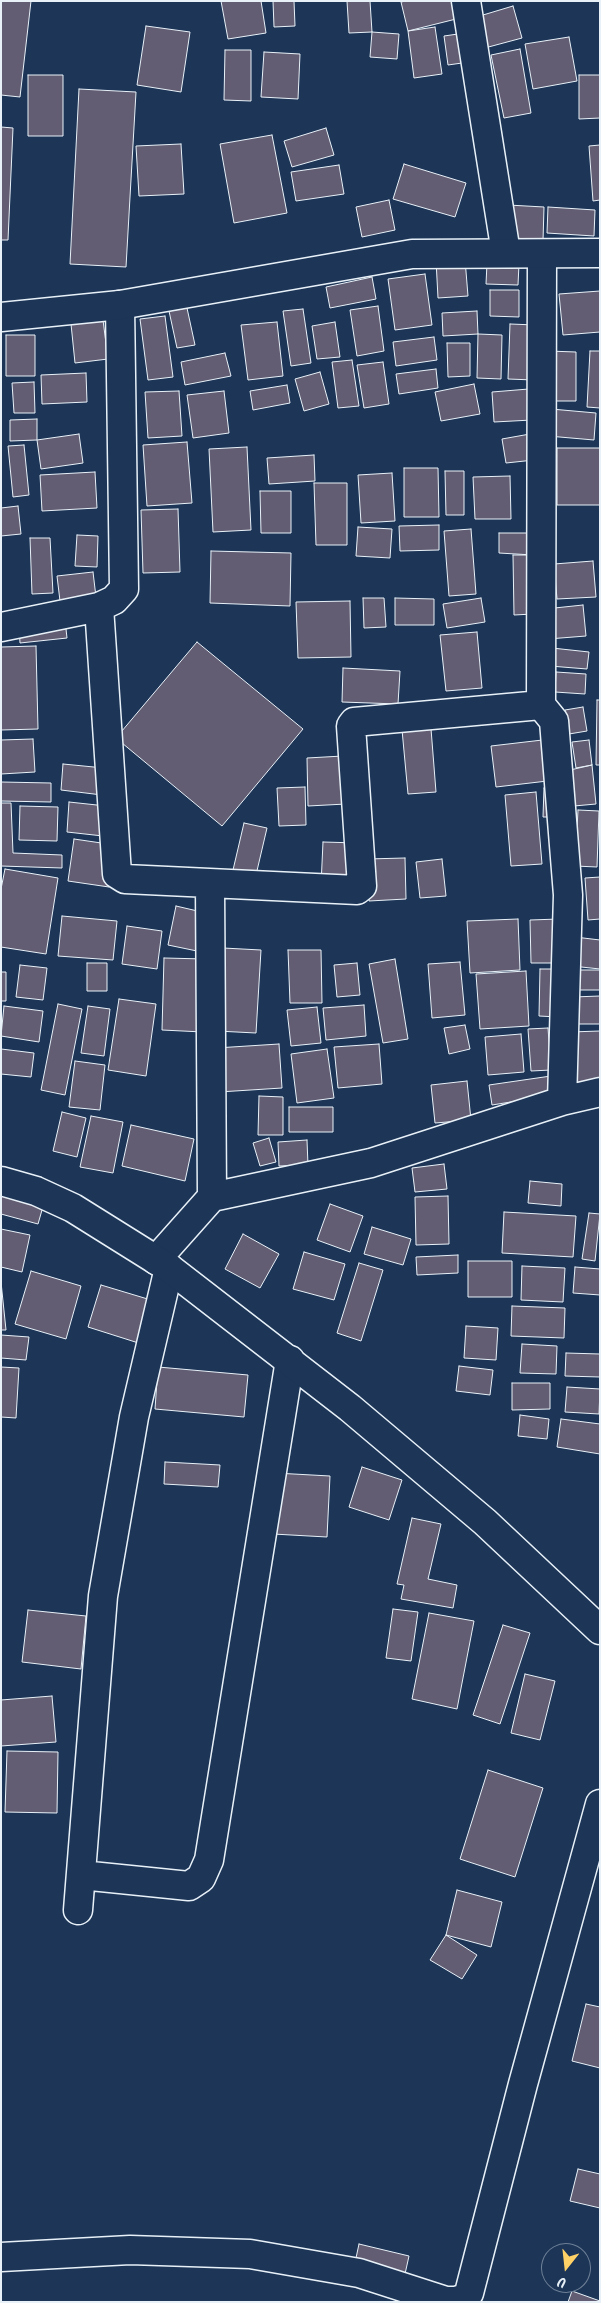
<!DOCTYPE html>
<html>
<head>
<meta charset="utf-8">
<style>
  body { margin:0 }
  #map { position:relative; width:601px; height:2303px; overflow:hidden; background:#1d3557; font-family:Kalam,sans-serif }
  canvas { display:block }
  .frame { position:absolute; inset:0; border:2px solid #e8f1f8; pointer-events:none }
  .north { position:absolute; left:541px; top:2243px; width:50px; height:50px; box-sizing:border-box; background:#1d3557; border:1px solid #6e8097; border-radius:50%; rotate:196deg; font-size:14px; font-weight:700; line-height:20px; text-align:center; color:#e8f1f8 }
  .north::after { content:''; display:block; margin:auto; width:18px; height:22px; background:#ffd166; clip-path:polygon(50% 0,100% 100%,50% 72%,0 100%) }
</style>
</head>
<body>
<div id="map">
<canvas width="601" height="2303"></canvas>
<div class="frame"></div>
<div class="north">U</div>
</div>
<script>
const g = document.querySelector('canvas').getContext('2d');
g.lineJoin = 'round';
function fill(path, color) { g.fillStyle = color; g.fill(path, 'evenodd'); }
const poly = rows => new Path2D(rows.map(r => 'M' + r).join(''));
function trace(path, color, width, dash) { g.strokeStyle = color; g.lineWidth = width; g.lineCap = dash ? 'butt' : 'round'; g.setLineDash(dash || []); g.stroke(path); }
const building = poly([
  [1,1,31,1,20,97,1,95,1,1],
  [221,1,261,1,266,33,228,39,221,1],
  [273,1,294,1,295,26,274,27,273,1],
  [347,1,370,1,372,32,349,33,347,1],
  [406,1,456,1,460,18,408,31,401,2,406,1],
  [513,6,522,38,481,49,473,18,513,6],
  [146,26,190,32,181,92,137,85,146,26],
  [435,27,442,74,414,78,408,31,435,27],
  [372,32,399,34,397,59,370,57,372,32],
  [465,33,469,62,448,65,444,36,465,33],
  [569,37,577,81,533,89,525,44,569,37],
  [520,49,531,113,504,118,491,55,520,49],
  [225,50,251,50,251,101,224,100,225,50],
  [264,52,300,54,298,99,261,97,264,52],
  [28,75,63,75,63,136,28,136,28,75],
  [579,75,600,75,600,118,579,119,579,75],
  [79,89,136,92,126,267,70,264,79,89],
  [1,127,13,128,8,240,1,240,1,127],
  [326,128,334,155,292,167,284,141,326,128],
  [272,135,287,213,234,223,220,144,272,135],
  [181,144,184,194,139,196,136,146,181,144],
  [600,145,600,200,593,201,589,146,600,145],
  [404,164,466,183,455,217,393,199,404,164],
  [339,165,344,194,296,201,291,172,339,165],
  [389,200,395,230,362,237,356,207,389,200],
  [508,205,544,207,543,241,507,240,508,205],
  [548,207,595,210,594,236,547,233,548,207],
  [465,259,468,296,438,298,436,260,465,259],
  [487,263,519,264,518,285,486,284,487,263],
  [425,274,432,325,395,330,388,279,425,274],
  [372,277,376,299,330,308,326,287,372,277],
  [490,290,519,290,519,317,490,316,490,290],
  [600,291,600,332,563,335,559,294,600,291],
  [378,306,384,351,357,356,350,310,378,306],
  [187,308,195,345,177,348,169,311,187,308],
  [303,309,311,363,291,366,283,311,303,309],
  [477,311,478,334,443,336,442,313,477,311],
  [165,316,173,377,148,380,140,319,165,316],
  [103,320,108,359,75,363,71,324,103,320],
  [277,322,283,376,248,380,241,325,277,322],
  [335,322,340,357,317,359,312,326,335,322],
  [510,324,535,325,534,380,508,379,510,324],
  [478,334,502,335,501,379,477,378,478,334],
  [6,335,35,335,35,376,6,376,6,335],
  [434,337,437,360,396,366,393,342,434,337],
  [447,343,470,343,470,376,448,377,447,343],
  [548,351,576,352,576,401,548,401,548,351],
  [590,351,600,351,600,408,587,407,590,351],
  [225,353,231,376,185,385,181,362,225,353],
  [352,360,359,406,338,408,332,362,352,360],
  [383,362,389,404,364,408,357,365,383,362],
  [436,369,438,388,399,394,396,374,436,369],
  [320,372,329,404,304,411,295,379,320,372],
  [86,373,87,402,42,404,41,375,86,373],
  [34,382,35,413,14,413,12,383,34,382],
  [474,384,480,414,441,421,435,392,474,384],
  [287,385,290,403,253,410,250,391,287,385],
  [529,389,532,420,494,422,492,392,529,389],
  [179,391,182,436,148,438,145,392,179,391],
  [224,391,229,433,193,438,187,395,224,391],
  [551,409,596,413,594,440,548,436,551,409],
  [37,419,37,440,10,441,10,420,37,419],
  [79,434,83,463,41,469,37,440,79,434],
  [530,434,534,460,506,463,502,439,530,434],
  [187,442,192,503,147,506,143,445,187,442],
  [24,445,29,495,13,497,8,446,24,445],
  [247,447,251,530,213,532,209,449,247,447],
  [557,448,600,448,600,505,557,505,557,448],
  [314,455,315,481,269,484,267,458,314,455],
  [404,468,438,468,439,517,404,517,404,468],
  [445,471,464,471,464,515,446,515,445,471],
  [95,472,97,508,42,511,40,475,95,472],
  [392,473,395,521,361,523,358,475,392,473],
  [510,476,511,519,475,519,473,477,510,476],
  [314,483,347,483,347,545,316,545,314,483],
  [260,491,291,491,291,533,261,533,260,491],
  [18,506,21,534,1,536,1,508,18,506],
  [178,509,180,572,143,573,141,510,178,509],
  [439,525,439,550,400,551,399,526,439,525],
  [358,527,392,529,390,558,356,556,358,527],
  [471,529,476,594,449,596,444,531,471,529],
  [499,533,533,533,533,555,499,553,499,533],
  [77,535,98,536,97,567,75,566,77,535],
  [30,538,50,538,53,593,32,594,30,538],
  [211,551,291,553,290,606,210,603,211,551],
  [513,555,533,555,533,614,514,615,513,555],
  [593,561,596,597,557,599,554,564,593,561],
  [93,572,96,597,60,601,57,576,93,572],
  [363,598,384,598,386,627,364,628,363,598],
  [395,598,434,599,434,625,395,625,395,598],
  [481,598,485,622,447,628,443,604,481,598],
  [350,601,351,657,298,658,296,602,350,601],
  [583,605,586,636,548,639,545,609,583,605],
  [65,620,67,638,20,643,19,625,65,620],
  [477,632,482,688,446,691,440,635,477,632],
  [197,642,303,729,222,826,116,738,197,642],
  [36,646,38,729,1,730,1,647,36,646],
  [552,648,589,652,587,669,550,666,552,648],
  [343,668,400,671,398,704,342,702,343,668],
  [556,672,586,674,585,694,555,692,556,672],
  [597,700,600,700,600,765,596,765,597,700],
  [583,707,587,731,569,734,565,710,583,707],
  [430,716,436,792,408,794,401,719,430,716],
  [33,739,35,772,1,774,1,740,33,739],
  [551,739,556,780,496,787,491,746,551,739],
  [589,740,592,765,576,768,572,742,589,740],
  [343,756,346,804,308,806,307,758,343,756],
  [63,764,104,768,102,795,61,790,63,764],
  [592,765,596,804,574,806,570,770,592,765],
  [1,782,51,783,51,802,1,801,1,782],
  [305,787,306,825,279,826,277,788,305,787],
  [544,788,557,788,557,817,543,817,544,788],
  [536,792,542,864,511,866,505,795,536,792],
  [69,802,106,806,103,836,67,832,69,802],
  [1,803,11,803,13,853,62,855,62,868,1,866,1,803],
  [20,806,58,807,57,841,19,840,20,806],
  [578,810,599,811,597,867,575,866,578,810],
  [244,823,267,828,256,875,233,870,244,823],
  [74,839,115,845,109,887,68,881,74,839],
  [323,842,358,843,357,886,321,885,323,842],
  [405,858,406,899,369,901,367,859,405,858],
  [442,859,446,896,420,898,416,862,442,859],
  [5,869,58,878,46,954,1,947,1,889,5,869],
  [600,877,600,919,588,920,585,878,600,877],
  [176,906,206,913,197,951,168,945,176,906],
  [62,916,117,921,113,960,58,956,62,916],
  [518,919,520,970,470,973,467,921,518,919],
  [559,919,559,963,531,963,530,920,559,919],
  [127,926,162,931,157,969,122,964,127,926],
  [575,937,600,940,600,969,572,966,575,937],
  [223,948,261,950,256,1033,217,1031,223,948],
  [288,950,321,950,322,1003,290,1003,288,950],
  [164,958,205,959,203,1032,162,1030,164,958],
  [395,959,408,1039,383,1043,369,964,395,959],
  [460,962,465,1015,432,1018,428,964,460,962],
  [87,963,107,963,107,991,87,991,87,963],
  [357,963,360,995,337,997,334,965,357,963],
  [20,965,47,968,43,1000,16,997,20,965],
  [540,969,559,969,558,1017,539,1016,540,969],
  [571,970,600,970,600,990,572,990,571,970],
  [526,971,529,1026,480,1029,476,974,526,971],
  [1,972,6,972,6,1001,1,1001,1,972],
  [600,996,600,1024,573,1024,573,997,600,996],
  [119,999,156,1004,146,1076,108,1070,119,999],
  [58,1004,82,1009,65,1095,41,1090,58,1004],
  [364,1005,366,1036,326,1040,323,1008,364,1005],
  [4,1006,43,1011,39,1042,1,1036,4,1006],
  [88,1006,110,1009,104,1056,81,1053,88,1006],
  [317,1007,321,1043,291,1046,287,1010,317,1007],
  [465,1025,470,1049,449,1054,444,1028,465,1025],
  [548,1028,551,1070,531,1071,528,1029,548,1028],
  [600,1031,600,1086,571,1086,570,1032,600,1031],
  [521,1034,524,1072,488,1075,485,1037,521,1034],
  [279,1044,282,1088,219,1092,216,1048,279,1044],
  [379,1044,382,1084,338,1088,334,1047,379,1044],
  [1,1049,34,1053,31,1077,1,1074,1,1049],
  [327,1049,334,1098,297,1103,291,1054,327,1049],
  [75,1061,105,1065,100,1110,69,1107,75,1061],
  [551,1076,554,1095,492,1105,489,1085,551,1076],
  [467,1081,471,1120,435,1123,431,1085,467,1081],
  [259,1096,283,1097,283,1135,258,1135,259,1096],
  [289,1107,333,1107,333,1132,289,1132,289,1107],
  [62,1112,86,1118,77,1157,53,1151,62,1112],
  [91,1116,123,1122,113,1173,80,1167,91,1116],
  [131,1125,194,1139,185,1181,122,1166,131,1125],
  [269,1138,276,1162,260,1166,253,1143,269,1138],
  [307,1140,308,1165,279,1166,278,1142,307,1140],
  [444,1164,447,1189,415,1192,412,1168,444,1164],
  [530,1181,562,1184,561,1206,528,1203,530,1181],
  [1,1190,44,1203,38,1224,1,1214,1,1190],
  [448,1196,449,1244,416,1245,415,1197,448,1196],
  [330,1204,363,1216,350,1252,317,1240,330,1204],
  [504,1212,576,1216,573,1257,502,1253,504,1212],
  [589,1213,600,1214,595,1261,582,1259,589,1213],
  [372,1227,411,1239,403,1265,364,1254,372,1227],
  [1,1229,30,1235,22,1272,1,1267,1,1229],
  [243,1234,279,1254,260,1288,225,1269,243,1234],
  [304,1252,345,1264,334,1300,293,1289,304,1252],
  [458,1255,458,1273,417,1275,416,1257,458,1255],
  [468,1261,512,1261,512,1297,468,1297,468,1261],
  [359,1263,383,1270,361,1341,337,1333,359,1263],
  [522,1266,565,1268,563,1302,521,1300,522,1266],
  [575,1267,600,1269,600,1295,573,1293,575,1267],
  [31,1271,81,1286,66,1339,15,1324,31,1271],
  [1,1282,6,1330,1,1330,1,1282],
  [101,1285,161,1303,148,1346,88,1327,101,1285],
  [512,1306,565,1308,564,1338,511,1336,512,1306],
  [466,1326,498,1328,496,1360,464,1358,466,1326],
  [1,1335,29,1337,26,1360,1,1358,1,1335],
  [522,1344,557,1346,556,1374,520,1373,522,1344],
  [566,1353,600,1354,600,1377,565,1376,566,1353],
  [459,1366,493,1370,490,1395,456,1391,459,1366],
  [1,1367,19,1368,16,1418,1,1417,1,1367],
  [158,1367,248,1375,244,1417,155,1409,158,1367],
  [512,1383,550,1383,550,1409,512,1410,512,1383],
  [567,1387,600,1389,599,1414,565,1412,567,1387],
  [520,1415,549,1419,547,1439,518,1436,520,1415],
  [561,1419,600,1424,600,1454,557,1447,561,1419],
  [165,1462,220,1465,218,1487,164,1484,165,1462],
  [362,1467,402,1480,389,1520,349,1507,362,1467],
  [275,1473,330,1476,327,1537,273,1534,275,1473],
  [412,1518,441,1524,428,1579,457,1585,453,1608,401,1599,404,1585,397,1584,412,1518],
  [393,1609,418,1612,411,1661,386,1658,393,1609],
  [28,1610,86,1616,81,1669,22,1662,28,1610],
  [429,1613,474,1621,457,1709,412,1699,429,1613],
  [503,1625,530,1633,500,1724,473,1715,503,1625],
  [525,1674,555,1681,540,1740,511,1733,525,1674],
  [52,1696,56,1742,1,1746,1,1700,52,1696],
  [7,1751,58,1752,57,1813,5,1812,7,1751],
  [488,1770,543,1788,515,1877,460,1859,488,1770],
  [457,1890,502,1902,491,1947,446,1935,457,1890],
  [446,1935,477,1955,462,1979,430,1960,446,1935],
  [586,2004,600,2007,600,2068,572,2061,586,2004],
  [578,2169,600,2174,600,2208,570,2201,578,2169],
  [359,2244,409,2256,403,2283,353,2272,359,2244],
  [572,2291,600,2301,600,2302,568,2302,572,2291]
]);
fill(building, '#625d72');
trace(building, '#e8f1f8', 1);
const minor = poly([
  [466,1,506,253],
  [120,305,124,589,114,600,99,607,117,874,125,879,357,890,362,886,351,726,354,722,541,705,554,721,568,895,562,1101],
  [1,627,99,607],
  [541,705,542,254],
  [210,885,212,1197],
  [156,1260,212,1197,371,1163,562,1101,600,1092],
  [81,1875,189,1886,201,1878,209,1860,290,1360],
  [78,1910,103,1596,134,1417,169,1268],
  [1,2257,130,2250,250,2254,359,2273,446,2301,456,2301,465,2298,469,2293,523,2084,600,1804]
]);
const tertiary = poly([
  [1,317,120,305,412,254,600,253],
  [1,1181,36,1191,73,1208,169,1268,350,1408,485,1522,600,1630]
]);
trace(minor, '#e8f1f8', 31);
trace(tertiary, '#e8f1f8', 31);
trace(minor, '#1d3557', 28);
trace(tertiary, '#1d3557', 28);
</script>
</body>
</html>
